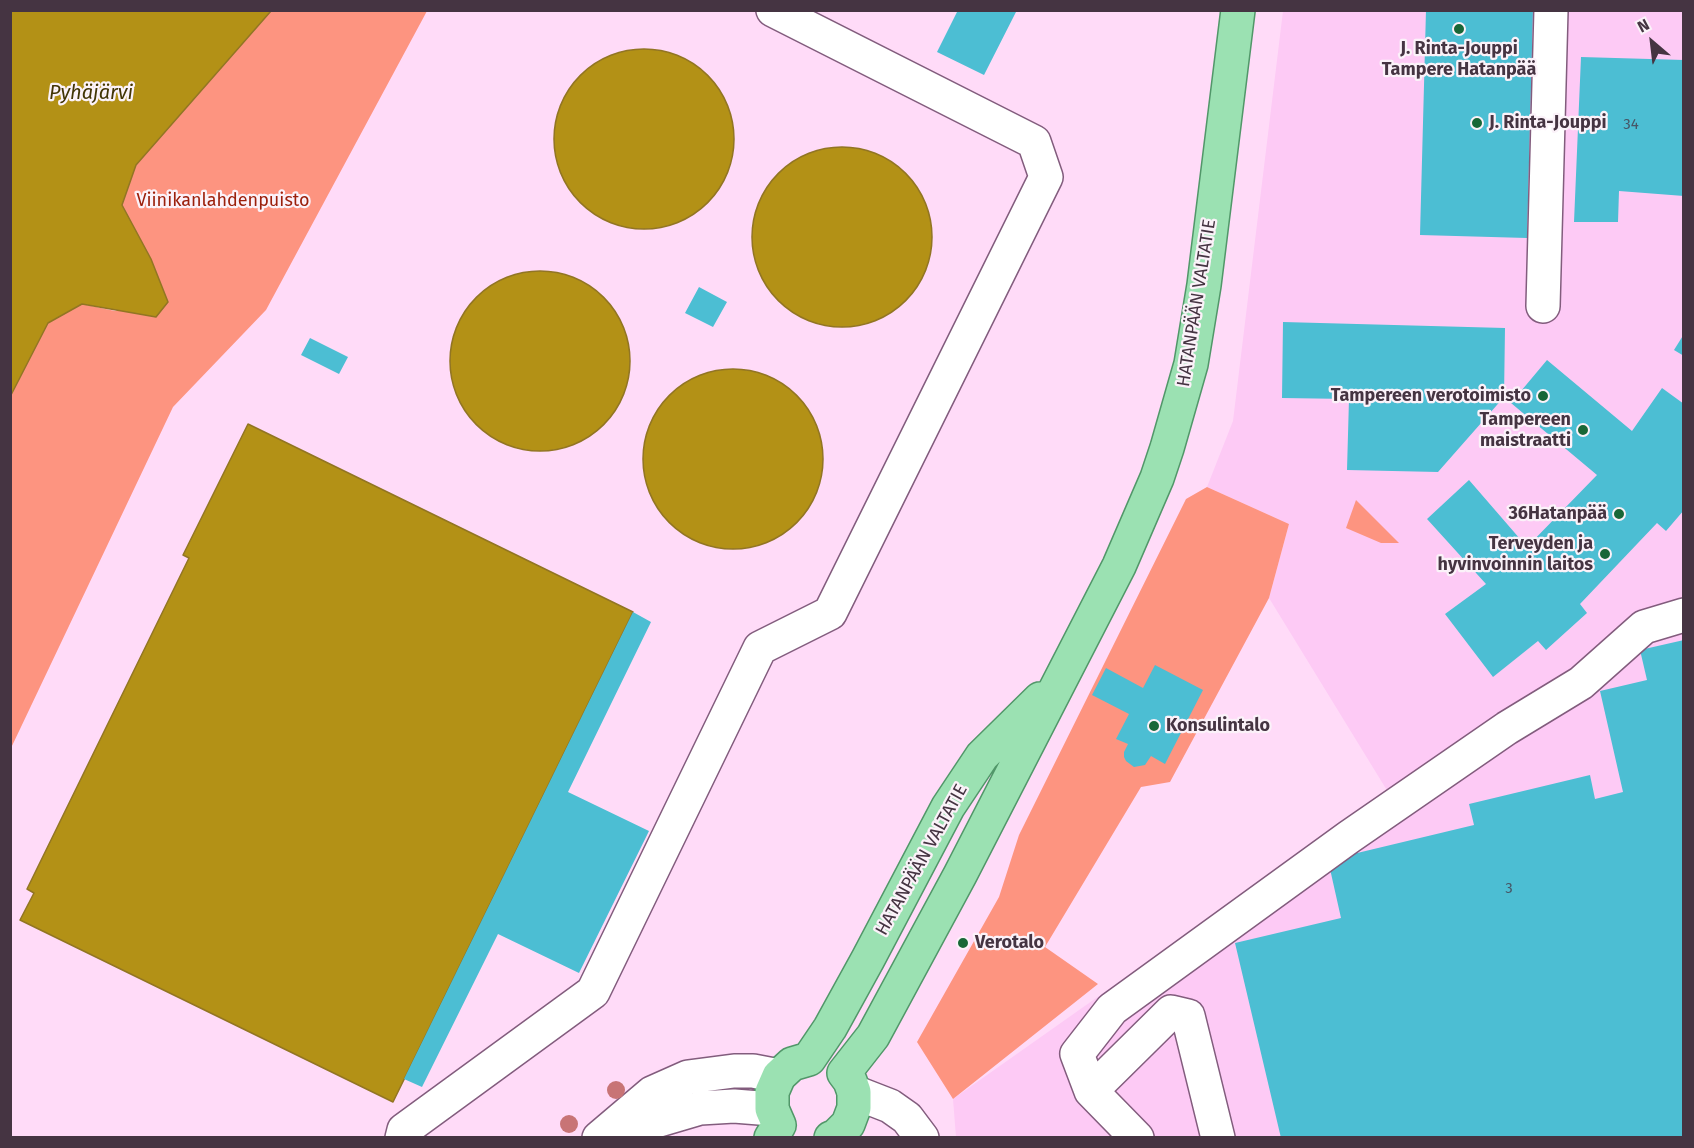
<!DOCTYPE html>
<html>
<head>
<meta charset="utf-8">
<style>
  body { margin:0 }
  #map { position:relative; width:1694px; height:1148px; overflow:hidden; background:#ffdbf8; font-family:"Fira Sans",sans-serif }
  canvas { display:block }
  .frame { position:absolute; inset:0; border:12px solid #453442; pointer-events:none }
  .north { position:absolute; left:1622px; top:12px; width:60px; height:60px; -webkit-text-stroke:4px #fbf2f9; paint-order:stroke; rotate:332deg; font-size:16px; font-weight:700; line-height:24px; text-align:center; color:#453442 }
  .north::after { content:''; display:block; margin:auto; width:21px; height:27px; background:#453442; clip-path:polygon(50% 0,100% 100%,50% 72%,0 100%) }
</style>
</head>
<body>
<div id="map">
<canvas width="1694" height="1148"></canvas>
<div class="frame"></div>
<div class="north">N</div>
</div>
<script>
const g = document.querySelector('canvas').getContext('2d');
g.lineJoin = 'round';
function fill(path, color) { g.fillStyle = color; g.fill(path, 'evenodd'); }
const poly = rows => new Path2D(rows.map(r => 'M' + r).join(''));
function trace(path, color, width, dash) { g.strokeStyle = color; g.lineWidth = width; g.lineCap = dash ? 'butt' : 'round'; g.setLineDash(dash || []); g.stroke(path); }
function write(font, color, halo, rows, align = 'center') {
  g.font = font + ' "Fira Sans",sans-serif'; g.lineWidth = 4.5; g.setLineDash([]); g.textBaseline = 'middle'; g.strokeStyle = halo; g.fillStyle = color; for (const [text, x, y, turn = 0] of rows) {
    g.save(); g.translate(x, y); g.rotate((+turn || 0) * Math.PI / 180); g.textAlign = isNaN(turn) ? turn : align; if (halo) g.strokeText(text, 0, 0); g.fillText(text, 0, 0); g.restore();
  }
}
fill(poly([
  [1283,11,1683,11,1683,1137,956,1137,953,1099,1388,792,1269,598,1289,524,1207,487,1233,421]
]), '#fdcaf5');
fill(poly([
  [271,11,427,11,266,310,173,407,11,748,11,395,48,323,82,304,115,311,168,302,151,259,122,205,136,165],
  [1207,487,1289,524,1269,598,1170,782,1141,787,1045,947,1098,984,953,1099,917,1042,999,897,1019,835,1186,499],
  [1356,500,1399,543,1381,543,1346,528]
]), '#fd9480');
const water = poly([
  [11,10,271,11,136,165,122,205,151,259,168,302,156,317,82,304,48,323,11,395,11,10],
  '554 139a90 90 0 1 1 180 0a90 90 0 1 1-180 0Z',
  '752 237a90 90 0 1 1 180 0a90 90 0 1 1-180 0Z',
  '450 361a90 90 0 1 1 180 0a90 90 0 1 1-180 0Z',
  '643 459a90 90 0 1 1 180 0a90 90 0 1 1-180 0Z',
  [248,424,633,612,393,1102,20,920,34,893,27,889,189,558,183,555,248,424]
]);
fill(water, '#b39116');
trace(water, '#927523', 1.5);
fill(poly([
  [958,10,1017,10,984,75,937,52],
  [1426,10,1533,10,1527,238,1420,235],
  [1581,57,1684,60,1684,196,1619,191,1618,222,1574,222],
  [699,287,727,302,713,327,685,313],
  [1283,322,1505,328,1504,397,1438,472,1347,470,1349,399,1282,398],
  [1684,334,1684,356,1674,350],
  [310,338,348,357,339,374,301,355],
  [1547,360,1632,431,1662,388,1684,404,1684,510,1666,531,1657,523,1580,604,1587,613,1546,650,1538,641,1493,677,1445,614,1486,584,1427,519,1469,480,1527,547,1597,475,1511,403],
  [633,612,651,622,568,792,649,831,579,973,498,934,422,1087,404,1079],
  [1684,640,1684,1138,1281,1138,1235,943,1341,918,1328,860,1474,825,1469,804,1590,775,1595,799,1623,792,1600,691,1647,680,1640,650],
  [1155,665,1203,690,1165,764,1151,756,1145,765,1134,767,1126,761,1124,757,1124,752,1128,744,1116,739,1129,714,1092,695,1106,668,1143,688]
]), '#4cbed3');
const minor = poly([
  [1543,306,1551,10],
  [1091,1091,1077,1054,1112,1009,1349,837,1507,728,1581,683,1644,627,1684,615],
  [854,1092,890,1106,907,1118,922,1138],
  [613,1137,639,1126,700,1108,734,1106,772,1109],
  [402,1138,404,1130,593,992,760,648,830,613,1046,177,1034,142,773,10],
  [599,1138,652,1093,688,1077,734,1071,753,1071,779,1076],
  [1137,1138,1091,1091,1171,1012,1188,1016,1218,1138]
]);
const major = poly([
  [771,1138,779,1125,772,1109,772,1092,779,1076,792,1064,809,1059,830,1028,868,959,948,807,982,756,1040,699],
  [831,1138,836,1136,848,1124,854,1108,854,1092,850,1081,844,1073,873,1036,960,875,1119,566,1157,478,1167,448,1191,364,1204,285,1238,10]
]);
trace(minor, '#825c7d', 36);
trace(major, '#519769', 36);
trace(minor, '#fff', 33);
trace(major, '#9be1b2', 33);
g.fillStyle = '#c87476';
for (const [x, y] of [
  [616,1090],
  [569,1124]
]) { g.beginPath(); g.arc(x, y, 9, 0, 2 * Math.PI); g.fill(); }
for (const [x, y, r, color] of [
  [1459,29,6,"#186737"],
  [1477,123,6,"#186737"],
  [1543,396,6,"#186737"],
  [1583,430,6,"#186737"],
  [1619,514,6,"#186737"],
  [1605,554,6,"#186737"],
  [1154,726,6,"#186737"],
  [963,943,6,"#186737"]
]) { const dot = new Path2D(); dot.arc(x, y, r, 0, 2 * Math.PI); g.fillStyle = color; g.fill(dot); trace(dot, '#fbf2f9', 2); }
write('15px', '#475666', null, [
  ["34",1631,125],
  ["3",1509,889]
]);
write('bold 18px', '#453442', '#fbf2f9', [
  ["J. Rinta-Jouppi",1459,49,"center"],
  ["Tampere Hatanpää",1459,70,"center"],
  ["J. Rinta-Jouppi",1489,123,"left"],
  ["Tampereen verotoimisto",1531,396],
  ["Tampereen",1571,420],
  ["maistraatti",1571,441],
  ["36Hatanpää",1607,514],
  ["Terveyden ja",1593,544],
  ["hyvinvoinnin laitos",1593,565],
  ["Konsulintalo",1166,726,"left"],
  ["Verotalo",975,943,"left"]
], 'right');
write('18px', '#9b200c', '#fbf2f9', [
  ["Viinikanlahdenpuisto",223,201]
]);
write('18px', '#453442', '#fbf2f9', [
  ["HATANPÄÄN VALTATIE",1197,303,-81],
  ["HATANPÄÄN VALTATIE",922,860,-61]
]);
write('italic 20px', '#423505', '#fbf2f9', [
  ["Pyhäjärvi",91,93]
]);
</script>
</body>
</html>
